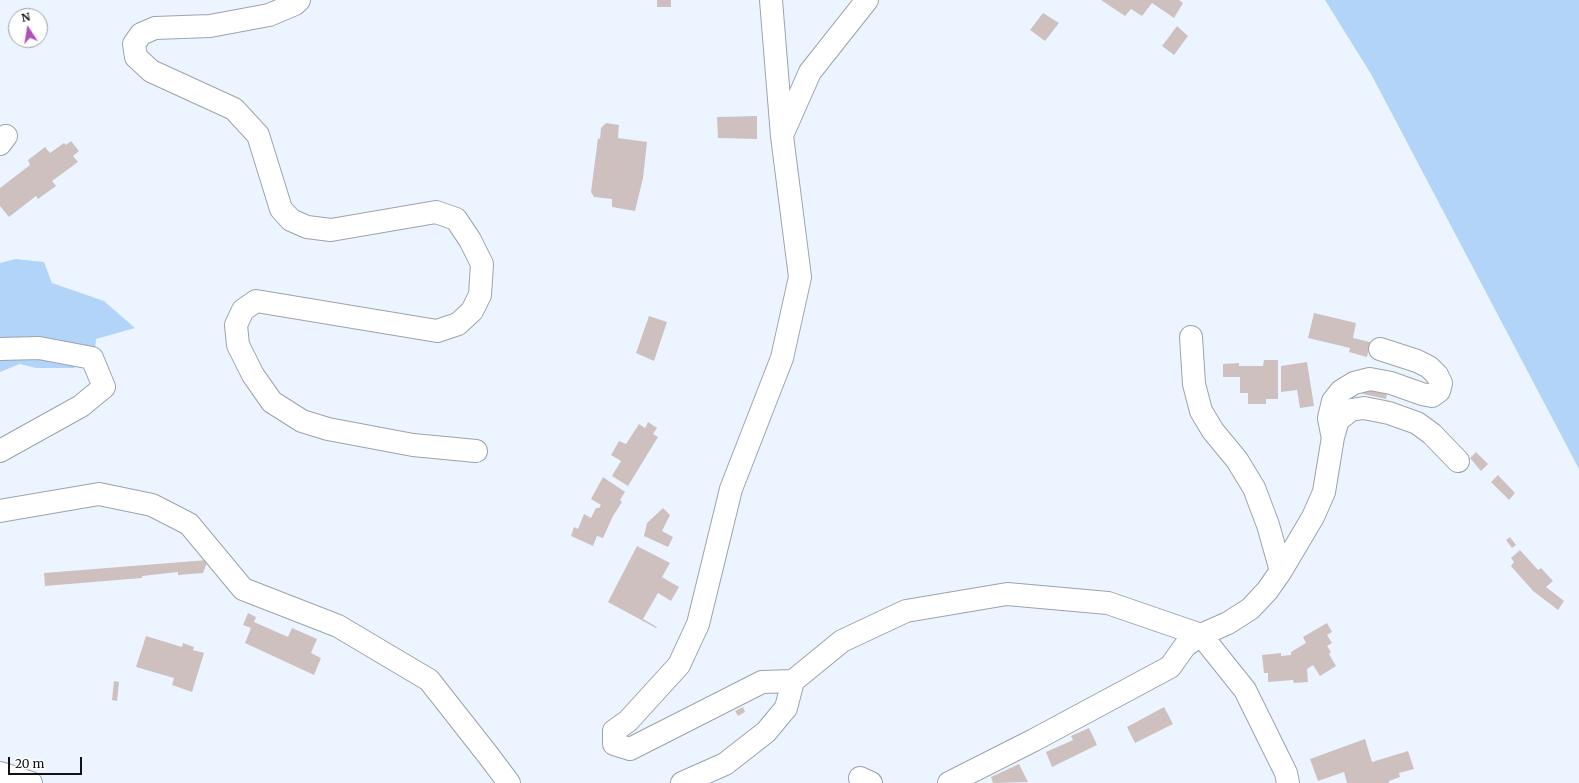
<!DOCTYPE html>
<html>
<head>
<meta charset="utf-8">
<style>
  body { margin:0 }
  #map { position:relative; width:1579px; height:783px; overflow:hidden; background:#ecf5ff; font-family:Merriweather,serif }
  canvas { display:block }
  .north { position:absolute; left:8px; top:8px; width:40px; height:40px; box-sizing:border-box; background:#fff; border:1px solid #9fa1a2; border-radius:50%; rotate:348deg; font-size:11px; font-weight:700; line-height:16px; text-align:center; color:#101316 }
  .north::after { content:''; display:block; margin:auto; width:14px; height:18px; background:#b050b8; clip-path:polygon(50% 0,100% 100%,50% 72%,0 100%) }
  .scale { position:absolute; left:8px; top:757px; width:74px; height:18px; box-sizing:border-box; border:2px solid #101316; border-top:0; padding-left:5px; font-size:12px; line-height:14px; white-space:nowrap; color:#101316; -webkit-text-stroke:3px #fff; paint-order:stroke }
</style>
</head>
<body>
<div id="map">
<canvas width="1579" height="783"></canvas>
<div class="north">N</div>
<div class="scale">20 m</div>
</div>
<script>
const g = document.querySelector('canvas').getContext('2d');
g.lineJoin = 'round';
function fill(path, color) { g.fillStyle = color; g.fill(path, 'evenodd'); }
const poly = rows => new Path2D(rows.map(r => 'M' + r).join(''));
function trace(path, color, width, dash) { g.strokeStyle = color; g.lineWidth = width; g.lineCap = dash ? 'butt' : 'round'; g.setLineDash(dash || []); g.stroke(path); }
fill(poly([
  [1325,0,1579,0,1579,469,1371,74],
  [15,259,44,262,52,283,104,301,135,328,96,339,95,350,74,368,36,368,20,364,0,372,0,263]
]), '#b2d4f8');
fill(poly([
  [657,0,671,0,671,7,657,7],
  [1101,0,1179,0,1183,3,1174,18,1152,3,1142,16,1131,9,1125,16],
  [1043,13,1059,23,1045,41,1030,30],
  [1177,26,1188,36,1174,55,1162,46],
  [757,116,757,139,718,138,717,117],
  [606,123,619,125,618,138,647,142,643,178,635,211,612,207,612,199,594,197,591,192,598,138,600,139,601,128],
  [71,141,79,151,73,156,78,162,52,181,56,186,38,199,36,196,9,217,0,206,0,188,30,165,28,160,45,147,50,153,64,143,66,145],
  [1314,313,1356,323,1353,338,1370,342,1367,357,1349,352,1350,348,1308,338],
  [649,316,667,322,654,361,636,353],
  [1264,360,1278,360,1278,399,1266,399,1266,404,1248,404,1248,393,1240,393,1240,377,1223,377,1223,364,1239,363,1239,366,1263,366],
  [1307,362,1314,406,1300,408,1297,390,1281,392,1281,366],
  [1366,383,1388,388,1386,399,1363,394],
  [648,422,657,428,653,434,658,437,628,486,612,476,621,461,611,455,619,441,626,444,639,424,645,428],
  [1476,452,1488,464,1481,471,1470,458],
  [1498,475,1515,493,1509,500,1491,482],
  [603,477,625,492,620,500,622,502,613,516,603,538,597,536,593,546,571,536,574,527,578,529,584,514,591,518,596,508,599,508,601,505,591,499],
  [663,508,670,515,662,531,673,537,668,547,644,536,647,523],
  [1510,537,1516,545,1512,548,1506,540],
  [637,546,670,563,662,577,679,587,671,601,658,593,643,619,657,627,656,628,608,602],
  [1520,550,1538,570,1541,568,1553,581,1546,587,1564,601,1558,610,1533,591,1511,566,1514,562,1511,558],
  [208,560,203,573,178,575,178,572,142,576,142,578,45,586,44,573],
  [248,613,256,617,254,622,288,637,292,628,317,639,311,653,321,658,314,675,245,643,251,628,243,625],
  [1327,623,1332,632,1327,635,1332,643,1327,646,1331,652,1329,654,1336,666,1320,676,1313,665,1307,669,1308,682,1294,683,1293,680,1268,682,1268,673,1264,673,1262,655,1281,653,1281,656,1291,655,1291,652,1306,643,1303,637],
  [146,636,182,647,183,643,194,647,193,650,204,653,192,692,172,685,174,678,136,667],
  [114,681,119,682,117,701,112,700],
  [743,707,745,712,738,716,735,711],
  [1164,707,1173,724,1135,743,1127,727],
  [1089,728,1097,745,1052,767,1046,752,1073,740,1071,736],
  [1365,739,1372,762,1408,751,1414,769,1399,773,1400,777,1389,781,1389,783,1347,783,1344,772,1318,781,1310,759],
  [1019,764,1028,782,993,783,991,777]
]), '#cec0bf');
const minor = poly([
  [299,0,295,4,269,15,210,26,155,28,141,34,134,44,136,57,151,71,234,109,258,135,281,209,291,220,307,227,331,230,436,212,456,219,470,240,482,264,480,295,472,311,458,324,437,331,256,301,243,310,236,325,238,345,253,375,272,402,302,421,328,429,413,445,476,451],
  [771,0,782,136,800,277,782,358,731,489,698,624,679,665,628,721,614,731,614,744,630,749,762,682,793,681],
  [783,133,810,72,867,0],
  [0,144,6,136],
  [1191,337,1194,384,1201,411,1213,431,1237,460,1254,488,1268,525,1281,571],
  [0,349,39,348,92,358,104,387,81,406,0,451],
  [1332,434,1329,418,1333,401,1341,391,1354,383,1370,379,1391,383,1422,394,1432,396,1439,391,1441,383,1437,375,1429,367,1417,361,1380,349],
  [0,511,99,494,152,505,189,524,243,589,338,626,429,680,488,755,509,783],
  [1201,635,1245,690,1286,773,1288,783],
  [0,773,31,783],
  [860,778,871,783],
  [682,783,725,764,766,732,786,708,793,681,842,641,906,611,1007,594,1108,603,1201,635],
  [949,783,1034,740,1170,667,1185,646,1201,635,1228,623,1250,609,1267,591,1281,571,1313,517,1324,492,1333,437,1338,420,1351,410,1364,408,1389,413,1417,423,1432,434,1458,461]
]);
trace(minor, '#9ba3ac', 24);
trace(minor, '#fff', 22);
</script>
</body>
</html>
